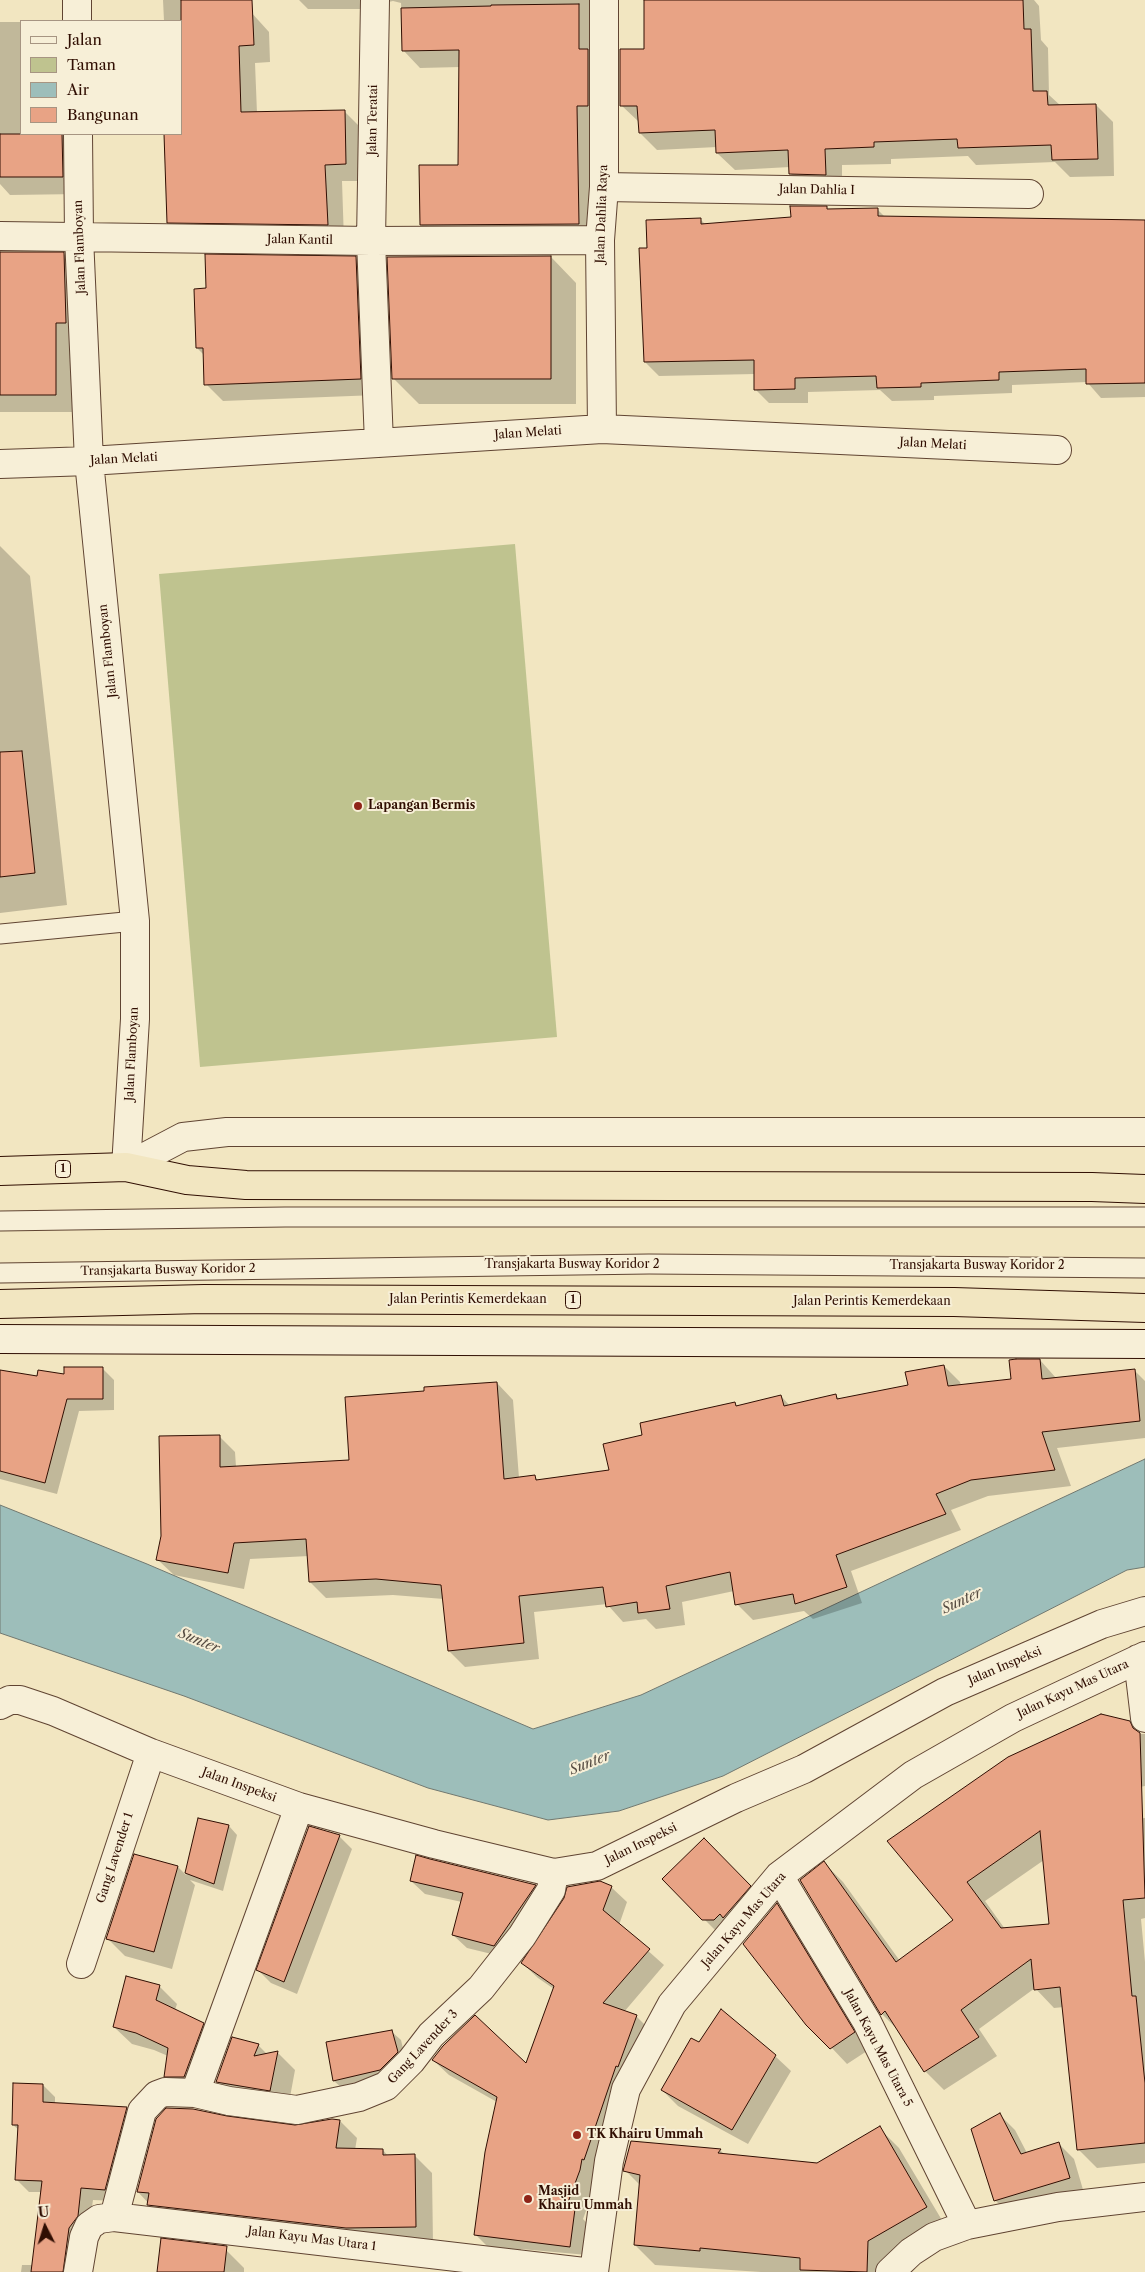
<!DOCTYPE html>
<html>
<head>
<meta charset="utf-8">
<style>
  body { margin:0 }
  #map { position:relative; width:1145px; height:2272px; overflow:hidden; background:#f2e6c1; font-family:"Libre Caslon Text",serif }
  canvas { display:block }
  .legend { position:absolute; left:20px; top:20px; width:162px; height:115px; box-sizing:border-box; background:#f7efd7; border:1px solid #a79582; margin:0; padding:6px 9px; list-style:none; font-size:15px; color:#300e02 }
  .legend li { display:flex; align-items:center; gap:10px; height:25px }
  .legend b { width:25px; border:1px solid #a79582 }
  .north { position:absolute; left:20px; top:2202px; width:50px; height:50px; -webkit-text-stroke:4px #f7efd7; paint-order:stroke; rotate:355deg; font-size:14px; font-weight:700; line-height:20px; text-align:center; color:#300e02 }
  .north::after { content:''; display:block; margin:auto; width:18px; height:22px; background:#300e02; clip-path:polygon(50% 0,100% 100%,50% 72%,0 100%) }
</style>
</head>
<body>
<div id="map">
<canvas width="1145" height="2272"></canvas>
<ul class="legend">
<li><b style="height:6px;background:#f7efd7"></b>Jalan</li>
<li><b style="height:14px;background:#bfc38f"></b>Taman</li>
<li><b style="height:14px;background:#9dbeba"></b>Air</li>
<li><b style="height:14px;background:#e8a385"></b>Bangunan</li>
</ul>
<div class="north">U</div>
</div>
<script>
const g = document.querySelector('canvas').getContext('2d');
g.lineJoin = 'round';
function fill(path, color) { g.fillStyle = color; g.fill(path, 'evenodd'); }
const poly = rows => new Path2D(rows.map(r => 'M' + r).join(''));
function trace(path, color, width, dash) { g.strokeStyle = color; g.lineWidth = width; g.lineCap = dash ? 'butt' : 'round'; g.setLineDash(dash || []); g.stroke(path); }
function write(font, color, halo, rows, align = 'center') {
  g.font = font + ' "Libre Caslon Text",serif'; g.lineWidth = 4; g.setLineDash([]); g.textBaseline = 'middle'; g.strokeStyle = halo; g.fillStyle = color; for (const [text, x, y, turn = 0] of rows) {
    g.save(); g.translate(x, y); g.rotate((+turn || 0) * Math.PI / 180); g.textAlign = isNaN(turn) ? turn : align; if (halo) g.strokeText(text, 0, 0); g.fillText(text, 0, 0); g.restore();
  }
}
fill(poly([
  [515,544,557,1037,200,1067,159,574]
]), '#bfc38f');
const water = poly([
  [1145,1459,1145,1567,1127,1570,723,1776,619,1811,548,1820,428,1788,184,1696,0,1633,0,1505,147,1564,533,1729,641,1695,1145,1459]
]);
fill(water, '#9dbeba');
trace(water, '#717870', 1);
fill(poly([
  [163,0,240,0,269,32,270,62,255,63,257,113,344,111,361,128,362,181,342,181,344,241,185,239,168,222,164,134,181,134,181,21,164,21],
  [299,0,595,0,595,241,438,242,421,225,459,166,460,67,420,68,403,50,401,3,393,1,384,3,379,9,308,9],
  [645,0,1034,0,1039,6,1041,40,1048,48,1049,95,1061,106,1096,105,1113,122,1114,176,1070,177,1055,162,976,165,968,156,891,159,891,164,842,165,842,192,808,191,791,174,790,167,735,170,717,153,717,147,657,150,640,133,639,122,621,105,646,50],
  [0,22,21,22,21,134,80,134,80,194,10,195,0,184],
  [826,208,829,210,877,209,885,217,1145,222,1145,397,1101,398,1087,382,1012,385,1012,393,934,396,934,400,892,401,880,390,808,392,808,403,769,403,756,390,755,374,659,376,645,362,649,249,700,219,706,225,792,218],
  [0,253,64,254,81,271,73,412,0,412],
  [551,257,576,283,576,404,419,404,393,378],
  [355,258,372,275,377,395,223,401,206,384,205,356,197,348,207,290],
  [0,546,30,576,67,905,0,913],
  [1040,1360,1056,1378,1134,1370,1145,1381,1145,1438,1057,1448,1071,1486,988,1496,951,1510,961,1530,851,1571,862,1603,813,1619,804,1611,753,1620,737,1604,734,1591,682,1602,685,1625,656,1629,646,1619,623,1622,607,1604,534,1612,539,1659,465,1667,449,1651,444,1599,393,1595,326,1598,310,1582,309,1556,250,1559,244,1589,174,1575,157,1559,219,1436,235,1452,236,1467,351,1461,425,1392,497,1383,513,1400,519,1478,534,1476,539,1481,610,1471,644,1436,735,1404,737,1407,781,1396,790,1406,836,1396,840,1399,909,1386,944,1366,960,1382,961,1386,1012,1380],
  [102,1368,114,1380,114,1410,79,1411,57,1494,0,1479,0,1372,38,1378,65,1375],
  [1101,1716,1129,1723,1141,1734,1145,1734,1145,1786,1037,1806,1040,1827,1145,1818,1145,1918,1141,1919,1145,1962,1145,2163,1097,2168,1078,2149,1064,2007,1054,2008,1035,1988,979,2029,997,2056,944,2090,925,2071,900,2032,882,2014,824,1863,843,1882,900,1961,954,1920,889,1841,1015,1754],
  [1044,1860,1050,1925,1005,1929,985,1901],
  [199,1820,229,1826,237,1835,223,1891,190,1880,195,1885,172,1969,125,1956,107,1938,178,1867,186,1875],
  [339,1836,352,1849,297,1994,271,1983,258,1970],
  [704,1840,767,1904,727,1942,664,1879],
  [411,1881,535,1886,548,1899,508,1958,467,1948,453,1935,462,1902,425,1894],
  [611,1887,627,1902,619,1925,664,1965,624,2012,636,2016,652,2032,583,2219,590,2226,587,2255,521,2249,521,2254,491,2250,476,2235,497,2102,449,2075,433,2060,526,2065,554,1989,538,1978,522,1963],
  [777,1905,792,1920,870,2049,847,2064,797,2011],
  [159,1986,177,2004,175,2010,203,2024,221,2042,183,2094,165,2076,168,2056,154,2050,132,2044,114,2027],
  [392,2032,401,2040,406,2061,389,2078,343,2089,334,2081],
  [700,2044,775,2056,791,2071,748,2144,678,2106,662,2090],
  [258,2045,267,2054,278,2053,295,2070,288,2108,235,2099,217,2081],
  [43,2085,55,2097,55,2104,127,2108,139,2120,117,2201,93,2200,89,2228,76,2272,21,2272,22,2265,33,2265,42,2192,29,2192,17,2180,19,2130,13,2125],
  [1000,2115,1015,2130,1027,2153,1058,2143,1074,2159,1084,2193,1010,2215,995,2200],
  [227,2118,295,2127,340,2121,357,2138,355,2150,383,2150,388,2156,415,2156,432,2173,433,2244,166,2222,138,2192],
  [879,2128,899,2148,946,2227,887,2272,761,2272,655,2265,635,2245,640,2185,625,2170,632,2143,720,2150,725,2155,818,2164],
  [223,2247,244,2268,244,2272,158,2272]
]), '#0003');
const building = poly([
  [181,0,252,0,254,45,239,46,241,112,345,110,346,164,325,165,328,225,167,223,164,134,181,134,181,0],
  [644,0,1023,0,1024,29,1031,29,1033,91,1047,91,1048,105,1096,104,1098,159,1052,160,1051,145,958,148,957,139,874,142,874,147,825,149,826,175,789,174,788,150,716,153,715,130,639,133,637,106,620,106,620,49,644,49,644,0],
  [579,4,579,49,588,49,588,106,577,106,579,224,420,225,419,165,458,165,459,50,402,51,401,8,491,6,491,5,579,4],
  [0,134,62,134,63,177,0,177,0,134],
  [790,206,827,206,827,209,878,208,878,216,1145,220,1145,383,1086,384,1086,369,999,372,999,380,921,383,921,387,877,388,876,376,795,378,795,389,754,390,754,360,644,362,639,248,647,248,646,220,701,218,701,224,791,217,790,206],
  [0,252,64,252,66,323,56,323,56,395,0,395,0,252],
  [205,254,356,256,361,379,204,385,203,348,196,348,194,289,206,288,205,254],
  [551,256,551,379,392,379,387,257,551,256],
  [22,751,35,873,0,877,0,752,22,751],
  [1016,1359,1040,1359,1042,1379,1135,1369,1140,1421,1042,1432,1055,1470,971,1480,936,1494,946,1514,836,1555,847,1587,795,1604,793,1594,735,1605,730,1572,666,1586,670,1609,638,1613,637,1602,606,1607,603,1587,519,1596,524,1643,448,1651,441,1585,376,1579,309,1582,306,1539,234,1543,228,1573,156,1560,161,1536,159,1436,220,1435,220,1467,349,1460,345,1397,424,1391,424,1387,497,1382,504,1479,535,1475,536,1480,609,1470,603,1444,642,1435,640,1423,735,1402,736,1406,781,1395,784,1406,836,1394,837,1399,908,1385,905,1372,944,1365,948,1386,1011,1379,1009,1360,1016,1359],
  [64,1367,103,1367,103,1399,67,1399,45,1483,0,1471,0,1370,37,1376,38,1370,64,1374,64,1367],
  [1101,1714,1130,1721,1133,1728,1140,1733,1145,1898,1123,1900,1132,1996,1136,1996,1145,2083,1145,2143,1077,2150,1060,1987,1034,1990,1031,1959,961,2010,979,2037,924,2072,885,2011,881,2015,800,1880,824,1861,896,1962,953,1920,887,1841,1008,1757,1101,1714],
  [1040,1831,1049,1924,1001,1928,967,1882,1040,1831],
  [198,1818,229,1825,214,1884,185,1873,198,1818],
  [309,1826,340,1835,284,1982,256,1970,309,1826],
  [704,1838,751,1886,723,1918,720,1914,714,1920,702,1920,662,1879,704,1838],
  [134,1854,178,1866,154,1952,106,1939,134,1854],
  [416,1855,430,1859,536,1885,494,1946,452,1935,463,1893,410,1881,416,1855],
  [600,1881,612,1886,603,1910,650,1949,603,2003,637,2015,618,2067,616,2066,584,2160,582,2159,580,2170,567,2205,575,2209,570,2247,474,2235,485,2152,497,2097,432,2060,443,2046,475,2015,526,2063,554,1986,521,1963,564,1898,567,1887,600,1881],
  [777,1903,855,2032,830,2049,806,2025,743,1944,777,1903],
  [126,1976,160,1985,156,2000,204,2023,184,2077,164,2077,168,2048,136,2033,113,2027,126,1976],
  [721,2009,776,2055,732,2130,661,2090,691,2038,699,2042,721,2009],
  [392,2030,398,2052,380,2070,333,2081,326,2042,392,2030],
  [232,2037,259,2044,254,2056,278,2051,270,2091,216,2082,232,2037],
  [13,2083,43,2084,43,2102,127,2107,105,2190,81,2188,78,2216,69,2228,63,2272,31,2272,42,2181,15,2180,18,2125,12,2125,13,2083],
  [166,2108,193,2109,227,2116,295,2125,332,2119,340,2120,336,2148,383,2149,383,2155,415,2154,416,2227,346,2228,147,2205,149,2193,137,2192,156,2119,166,2108],
  [1000,2113,1021,2154,1059,2142,1070,2178,994,2201,971,2129,1000,2113],
  [880,2126,927,2207,868,2241,867,2272,800,2270,800,2258,700,2248,700,2251,634,2245,640,2175,623,2171,631,2141,721,2149,718,2153,817,2163,880,2126],
  [161,2238,227,2246,224,2272,157,2272,161,2238]
]);
fill(building, '#e8a385');
trace(building, '#300e02', 1);
const service = poly([
  [0,934,135,921],
  [0,1221,285,1217,1145,1217],
  [0,1273,649,1264,1145,1268]
]);
const minor = poly([
  [77,0,77,21],
  [375,0,371,241,379,443],
  [78,134,79,237,89,461,135,921,135,1019,126,1167],
  [604,187,1029,194],
  [0,236,371,241,600,240],
  [602,429,600,240,604,187,604,0],
  [0,464,89,461,602,429,1057,450],
  [1138,1659,1145,1718],
  [0,1705,10,1700,20,1700,53,1711,151,1753,299,1807,434,1844,554,1873,597,1866,736,1798,804,1769,945,1692,1102,1624,1145,1611],
  [779,1876,867,2022,967,2225],
  [81,1964,151,1753],
  [195,2093,229,2101,297,2110,359,2097,386,2086,411,2061,431,2035,481,1988,522,1936,551,1890,554,1873],
  [114,2217,142,2111,157,2095,165,2092,195,2093,299,1807],
  [78,2272,84,2237,89,2226,99,2219,114,2217,584,2272],
  [594,2272,609,2161,626,2089,672,2004,779,1876,913,1775,1013,1718,1145,1656],
  [890,2272,911,2252,934,2237,967,2225,1058,2207,1145,2197]
]);
const tertiary = poly([
  [126,1167,183,1137,227,1132,1145,1132]
]);
const secondary = poly([
  [0,1339,1145,1344]
]);
const trunk = poly([
  [0,1171,126,1167,187,1180,246,1185,1092,1187,1145,1189],
  [0,1304,204,1299,954,1302,1145,1308]
]);
trace(service, '#604432', 21);
trace(minor, '#604432', 30);
trace(tertiary, '#604432', 30);
trace(secondary, '#300e02', 30);
trace(trunk, '#300e02', 30);
trace(service, '#f7efd7', 19);
trace(minor, '#f7efd7', 28);
trace(tertiary, '#f7efd7', 28);
trace(secondary, '#f7efd7', 28);
trace(trunk, '#f2e6c1', 28);
for (const [x, y, r, color] of [
  [358,806,5,"#8f2418"],
  [577,2135,5,"#8f2418"],
  [528,2199,5,"#8f2418"]
]) { const dot = new Path2D(); dot.arc(x, y, r, 0, 2 * Math.PI); g.fillStyle = color; g.fill(dot); trace(dot, '#f7efd7', 2); }
for (const [x, y, w] of [
  [63,1169,15],
  [573,1300,15]
]) { const box = new Path2D(); box.roundRect(x - w / 2, y - 8.5, w, 17, 4); g.fillStyle = '#f7efd7'; g.fill(box); trace(box, '#300e02', 1); }
write('bold 11px', '#300e02', null, [
  ["1",63,1169],
  ["1",573,1300]
]);
write('12px', '#300e02', '#f7efd7', [
  ["Jalan Teratai",373,120,-89],
  ["Jalan Dahlia I",817,190,1],
  ["Jalan Dahlia Raya",602,214,-88],
  ["Jalan Kantil",300,240,1],
  ["Jalan Flamboyan",80,247,-92],
  ["Jalan Melati",528,433,-4],
  ["Jalan Melati",933,444,3],
  ["Jalan Melati",124,459,-3],
  ["Jalan Flamboyan",108,651,-96],
  ["Jalan Flamboyan",132,1054,-87],
  ["Transjakarta Busway Koridor 2",572,1265],
  ["Transjakarta Busway Koridor 2",977,1266],
  ["Transjakarta Busway Koridor 2",168,1270,-1],
  ["Jalan Perintis Kemerdekaan",468,1300],
  ["Jalan Perintis Kemerdekaan",872,1302],
  ["Jalan Inspeksi",1005,1666,-23],
  ["Jalan Kayu Mas Utara",1073,1689,-25],
  ["Jalan Inspeksi",239,1785,20],
  ["Jalan Inspeksi",641,1844,-26],
  ["Gang Lavender 1",115,1858,-72],
  ["Jalan Kayu Mas Utara",744,1920,-49],
  ["Gang Lavender 3",423,2047,-47],
  ["Jalan Kayu Mas Utara 5",878,2048,62],
  ["Jalan Kayu Mas Utara 1",312,2239,7]
]);
write('bold 12px', '#300e02', '#f7efd7', [
  ["Lapangan Bermis",368,806],
  ["TK Khairu Ummah",587,2135],
  ["Masjid",538,2192],
  ["Khairu Ummah",538,2206]
], 'left');
write('italic 14px', '#564c42', '#f7efd7', [
  ["Sunter",962,1601,-25],
  ["Sunter",199,1641,23],
  ["Sunter",590,1763,-22]
]);
</script>
</body>
</html>
